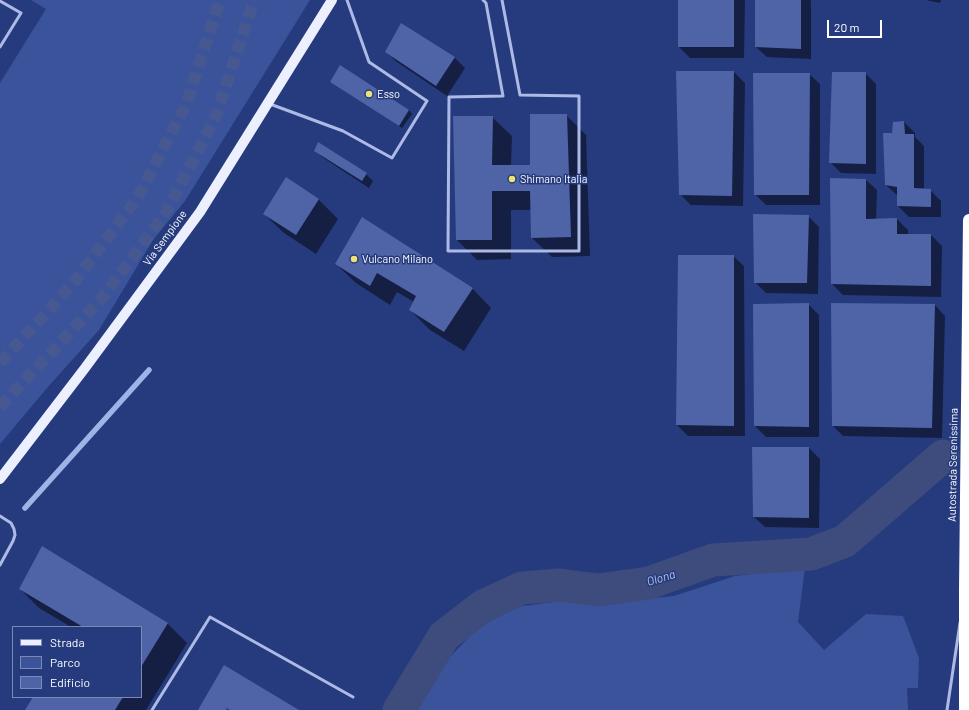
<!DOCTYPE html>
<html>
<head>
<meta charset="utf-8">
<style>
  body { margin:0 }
  #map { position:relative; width:969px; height:710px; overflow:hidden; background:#263b7e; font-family:Barlow,sans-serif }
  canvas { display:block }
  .legend { position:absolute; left:12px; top:626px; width:130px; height:72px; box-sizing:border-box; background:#263b7e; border:1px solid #7d89b2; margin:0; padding:5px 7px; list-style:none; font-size:12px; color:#fff }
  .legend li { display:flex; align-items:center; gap:8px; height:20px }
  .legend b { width:20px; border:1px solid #7d89b2 }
  .scale { position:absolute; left:827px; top:20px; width:55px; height:18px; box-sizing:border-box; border:2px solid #fff; border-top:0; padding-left:5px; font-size:12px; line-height:14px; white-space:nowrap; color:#fff; -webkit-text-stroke:3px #263b7e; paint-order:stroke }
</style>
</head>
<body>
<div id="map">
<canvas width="969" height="710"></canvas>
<ul class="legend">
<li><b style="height:5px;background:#eceffd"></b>Strada</li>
<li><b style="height:11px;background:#3a539b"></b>Parco</li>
<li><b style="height:11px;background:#4e64a6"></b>Edificio</li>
</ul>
<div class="scale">20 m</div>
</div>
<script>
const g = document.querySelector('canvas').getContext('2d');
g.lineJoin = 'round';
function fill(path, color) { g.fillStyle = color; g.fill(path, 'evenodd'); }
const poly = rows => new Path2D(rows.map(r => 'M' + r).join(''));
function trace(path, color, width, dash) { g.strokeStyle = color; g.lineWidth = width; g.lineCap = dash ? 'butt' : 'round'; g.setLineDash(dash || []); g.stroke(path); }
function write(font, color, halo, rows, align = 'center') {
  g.font = font + ' Barlow,sans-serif'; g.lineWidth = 3; g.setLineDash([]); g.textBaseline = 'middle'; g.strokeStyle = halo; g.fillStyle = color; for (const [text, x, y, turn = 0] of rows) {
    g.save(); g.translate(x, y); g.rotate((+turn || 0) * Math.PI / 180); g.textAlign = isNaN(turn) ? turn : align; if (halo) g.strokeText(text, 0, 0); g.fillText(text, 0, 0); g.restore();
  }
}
fill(poly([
  [31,0,310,0,185,201,153,240,99,330,47,388,0,444,0,83,46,9],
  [805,567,798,622,824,650,866,614,903,616,919,658,918,688,907,688,908,710,413,710,446,661,478,628,515,607,562,601,617,602,674,596,735,576]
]), '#3a539b');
fill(poly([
  [679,0,745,0,744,58,690,58,679,47],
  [756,0,810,0,811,1,811,59,767,57,756,47],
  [926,0,941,0,940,3],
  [402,24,455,58,465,68,447,96,397,62,386,52],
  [734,72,745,83,743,206,691,205,680,194],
  [865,73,876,84,876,174,841,173,830,162],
  [809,74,820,84,820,205,766,205,755,194],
  [335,85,409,110,412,114,402,128],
  [566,115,586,135,590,256,552,257,532,238,531,210,511,210,511,259,477,260,457,240,454,117,492,117,512,136,511,166,531,166],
  [904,122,915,133,915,137,924,146,924,190,930,190,941,201,941,217,909,217,898,206,898,196,886,185,893,134],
  [315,150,366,174,373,181,369,188,322,157],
  [286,178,319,200,338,219,316,254,284,233,264,214],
  [866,180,877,190,876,220,897,219,908,230,908,235,931,235,942,246,941,297,843,295,832,284],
  [808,216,819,227,818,294,766,293,755,282],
  [733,256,744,266,745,436,688,436,677,425],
  [336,264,472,288,491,308,464,351,430,330,410,310,414,302,397,292,390,305,356,283],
  [808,304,819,315,819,437,766,437,755,426,754,305],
  [935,305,945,316,942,438,843,436,833,426],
  [753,448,809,448,820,459,819,528,765,527,754,517],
  [42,548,168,624,187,643,146,710,27,710,34,697,141,697,141,627,71,627,39,608,20,589]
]), '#0007');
trace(poly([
  [25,508,149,370]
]), '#a0b3e6', 5.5);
trace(poly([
  [399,710,444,636,483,606,522,588,559,585,598,590,649,583,713,560,811,554,845,541,943,456]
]), '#3d4c7d', 33);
fill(poly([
  [678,0,734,0,734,47,678,47],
  [755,0,801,0,801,49,755,47],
  [401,23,455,57,436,86,385,52],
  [340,65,409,110,399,126,330,82],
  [676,71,734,71,732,196,679,195],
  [832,72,866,72,866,164,829,163],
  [753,73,810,73,809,195,754,195],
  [530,114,567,114,571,237,531,238,530,191,492,191,492,240,456,240,453,116,493,116,492,165,530,165],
  [904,121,905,134,914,134,914,188,931,189,931,207,897,206,897,187,885,185,883,133,892,133,893,122],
  [318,142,367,173,362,181,314,151],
  [286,177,319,199,296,235,263,214],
  [830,178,866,179,866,219,897,218,897,234,931,234,931,286,831,284],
  [753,214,809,215,807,283,754,283],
  [362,217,473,288,444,332,409,310,416,296,377,273,370,286,335,264],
  [678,255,734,255,734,426,676,425],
  [809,303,809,427,754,426,753,304],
  [831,303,935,304,932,428,832,426],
  [752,447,809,447,809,518,753,517],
  [42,546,168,623,141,667,141,627,83,627,19,589],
  [224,665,299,710,230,710,227,708,226,710,198,710],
  [33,697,123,697,115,710,25,710]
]), '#4e64a6');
trace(poly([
  [0,363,72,285,138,197,186,105,220,0],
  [0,407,102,298,165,214,216,116,254,0]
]), '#475891', 12, [12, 6]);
trace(poly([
  [483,0,486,3,503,96,449,97,448,251,579,251,579,96,520,95,502,0],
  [0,1,21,13,0,47],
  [270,104,343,131,392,158,427,101,369,62,347,0],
  [0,516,11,523,14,529,15,535,13,541,0,565],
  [152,710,210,617,353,697],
  [947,710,960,623]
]), '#acbae5', 3);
trace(poly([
  [0,479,85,368,200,212,332,0]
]), '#eceffd', 10);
trace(poly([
  [965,710,965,589,969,220]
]), '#fff', 12);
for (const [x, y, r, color] of [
  [369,94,4,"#eee271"],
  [512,179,4,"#eee271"],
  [354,259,4,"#eee271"]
]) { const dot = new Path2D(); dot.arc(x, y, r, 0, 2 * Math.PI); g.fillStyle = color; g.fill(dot); trace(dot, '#263b7e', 1.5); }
write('11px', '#fff', '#263b7e', [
  ["Esso",377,94],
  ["Shimano Italia",520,179],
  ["Vulcano Milano",362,259]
], 'left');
write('11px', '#fff', '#263b7e', [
  ["Via Sempione",165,238,-54],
  ["Autostrada Serenissima",953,465,-89]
]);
write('italic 12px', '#b7c5ed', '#263b7e', [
  ["Olona",661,578,-17]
]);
</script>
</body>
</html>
